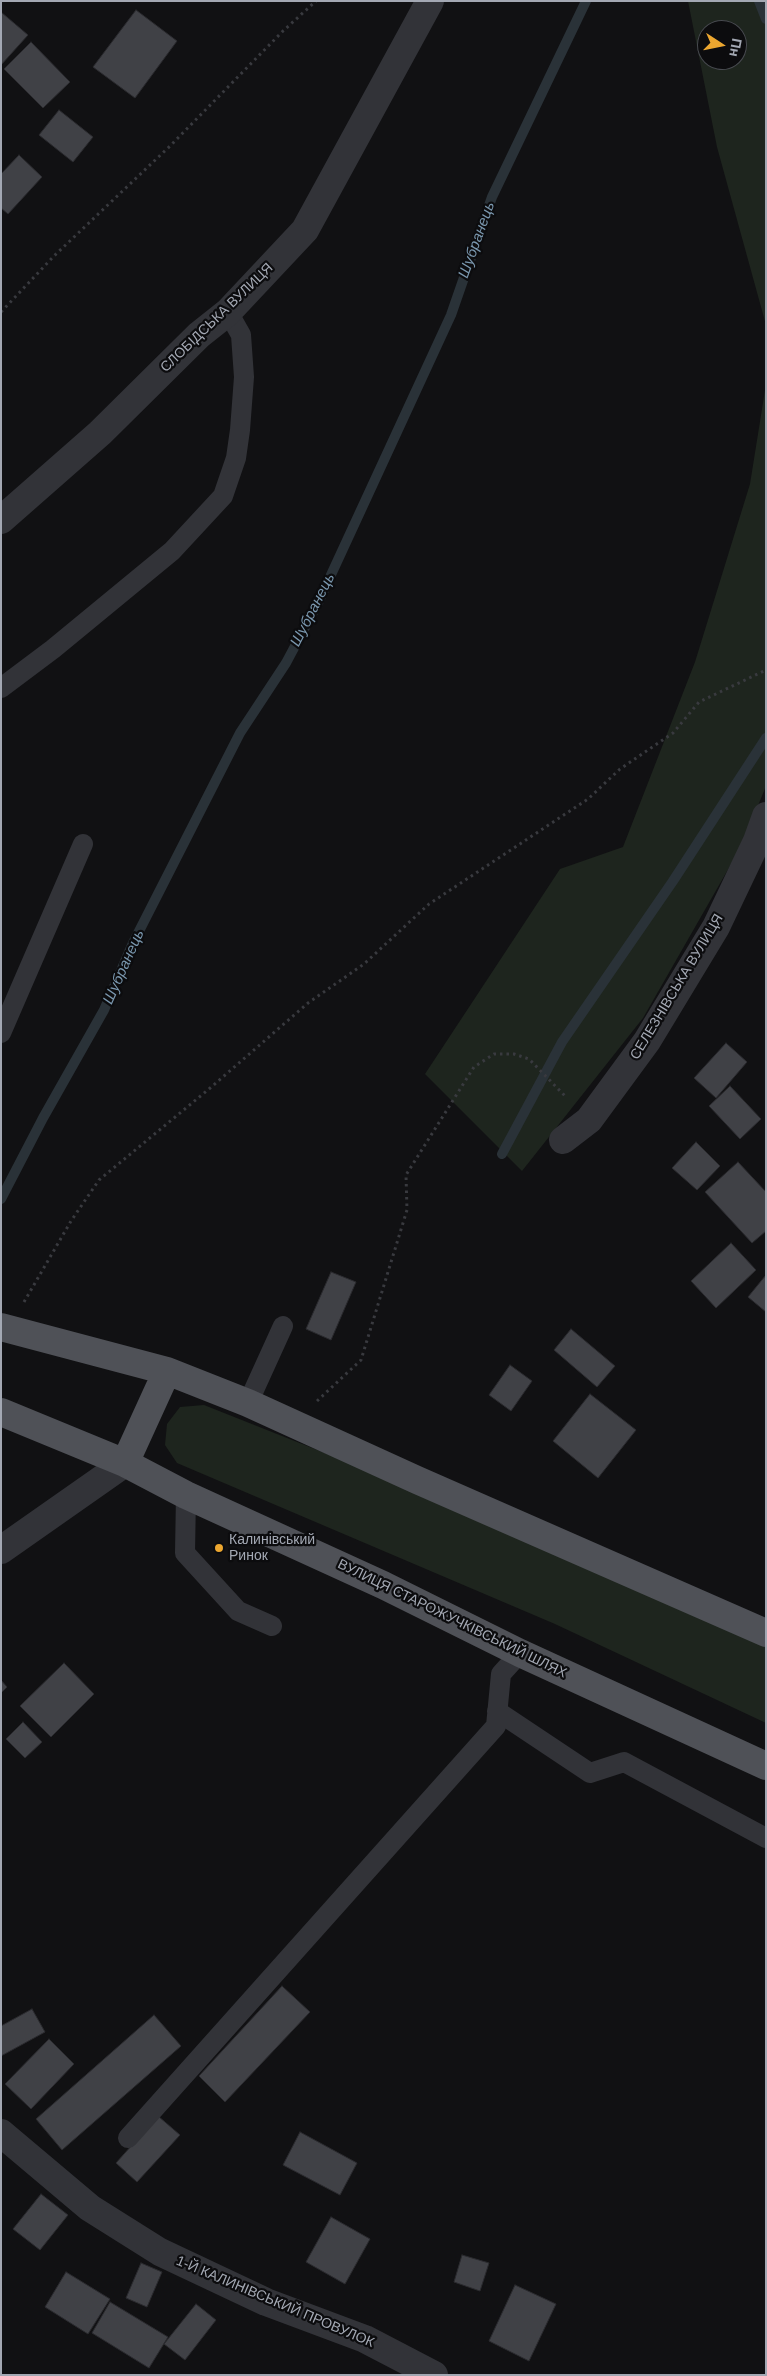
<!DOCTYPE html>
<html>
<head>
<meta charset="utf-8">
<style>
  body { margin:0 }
  #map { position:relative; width:767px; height:2376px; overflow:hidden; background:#111113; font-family:Helvetica,sans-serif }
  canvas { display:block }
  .frame { position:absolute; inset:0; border:2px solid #a3a8b3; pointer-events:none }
  .north { position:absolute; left:697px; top:20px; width:50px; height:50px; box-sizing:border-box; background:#0c0c0e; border:1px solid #484a50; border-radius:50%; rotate:101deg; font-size:14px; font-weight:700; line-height:20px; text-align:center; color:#a3a8b3 }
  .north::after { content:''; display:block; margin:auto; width:18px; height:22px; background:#eca730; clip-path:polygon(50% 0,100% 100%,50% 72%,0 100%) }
</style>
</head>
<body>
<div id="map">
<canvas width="767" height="2376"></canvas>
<div class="frame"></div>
<div class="north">Пн</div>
</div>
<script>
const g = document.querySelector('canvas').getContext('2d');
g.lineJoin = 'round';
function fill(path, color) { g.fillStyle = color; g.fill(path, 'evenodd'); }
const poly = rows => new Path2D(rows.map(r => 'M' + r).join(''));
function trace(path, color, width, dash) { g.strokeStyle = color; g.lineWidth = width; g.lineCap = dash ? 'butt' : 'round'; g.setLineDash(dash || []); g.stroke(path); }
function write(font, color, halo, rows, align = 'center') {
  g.font = font + ' Helvetica,sans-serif'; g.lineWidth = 4.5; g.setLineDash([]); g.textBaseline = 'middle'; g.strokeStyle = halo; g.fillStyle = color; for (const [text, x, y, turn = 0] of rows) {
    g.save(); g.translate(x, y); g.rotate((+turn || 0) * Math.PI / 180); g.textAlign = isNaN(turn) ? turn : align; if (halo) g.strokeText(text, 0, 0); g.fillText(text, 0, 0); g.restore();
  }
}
fill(poly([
  [688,1,766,1,766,325,717,147],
  [707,30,737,30,737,60,707,60],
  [766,384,766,786,742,845,643,1018,522,1171,425,1074,560,869,623,847,695,662,750,484],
  [204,1405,428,1494,766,1646,766,1723,555,1624,177,1463,165,1445,167,1424,180,1407]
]), '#1e251e');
trace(poly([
  [759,1,766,19],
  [502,1154,562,1042,673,881,766,738],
  [1,1199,43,1118,104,1010,133,943,240,733,286,663,318,603,451,315,492,197,586,1]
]), '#2a3238', 10);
const building = poly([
  [136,10,177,41,135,98,93,67,136,10],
  [1,12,28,35,1,65,1,12],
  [31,42,70,82,43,108,4,69,31,42],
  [59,110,93,137,73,162,39,135,59,110],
  [19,155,42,177,8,214,1,208,1,174,19,155],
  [726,1043,747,1062,716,1098,694,1078,726,1043],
  [730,1086,761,1119,740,1139,709,1106,730,1086],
  [696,1142,720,1166,697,1190,672,1168,696,1142],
  [738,1162,766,1192,766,1231,752,1243,705,1192,738,1162],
  [731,1243,756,1270,716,1308,691,1281,731,1243],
  [331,1272,356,1282,331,1340,306,1329,331,1272],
  [766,1275,766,1312,748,1297,766,1275],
  [571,1329,615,1366,597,1387,554,1350,571,1329],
  [510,1365,532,1381,511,1411,489,1395,510,1365],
  [590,1394,636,1430,598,1478,553,1441,590,1394],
  [64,1663,94,1694,51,1737,20,1706,64,1663],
  [1,1680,7,1687,1,1693,1,1680],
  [23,1722,42,1742,25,1758,6,1739,23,1722],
  [282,1986,310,2012,225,2102,199,2076,282,1986],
  [32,2009,45,2032,1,2056,1,2026,32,2009],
  [154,2015,181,2046,62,2150,36,2119,154,2015],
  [49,2039,74,2064,31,2109,5,2084,49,2039],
  [158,2116,180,2135,137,2182,116,2163,158,2116],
  [300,2132,357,2163,340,2195,283,2165,300,2132],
  [41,2194,68,2215,40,2250,13,2229,41,2194],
  [331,2217,370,2239,345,2284,306,2262,331,2217],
  [462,2255,489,2263,480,2291,454,2282,462,2255],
  [141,2263,162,2272,147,2307,126,2298,141,2263],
  [66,2272,110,2299,88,2334,45,2307,66,2272],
  [515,2285,556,2304,529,2361,489,2341,515,2285],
  [110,2302,168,2337,149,2368,92,2333,110,2302],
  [196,2304,216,2320,185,2360,164,2344,196,2304]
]);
fill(building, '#404146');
trace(building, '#2b2b2f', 1);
trace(poly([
  [1,312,54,256,170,146,283,31,316,1],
  [24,1302,71,1221,99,1180,209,1089,308,1003,364,964,429,904,588,799,620,769,673,733,699,702,766,670],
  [317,1401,361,1360,407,1210,406,1175,474,1067,494,1054,514,1054,529,1059,567,1098]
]), '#393a3f', 3, [2.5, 4]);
trace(poly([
  [1,688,53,649,172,551,223,496,236,458,240,430,244,377,241,335,228,312],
  [1,1033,83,844],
  [248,1403,283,1326],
  [186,1495,185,1553,238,1611,272,1626],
  [497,1711,590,1773,624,1762,766,1838],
  [128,2138,496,1726,501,1674,520,1653]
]), '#323338', 20);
trace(poly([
  [1,520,100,433,199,335,228,312,305,230,430,1],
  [563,1140,589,1120,647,1041,716,927,757,841,766,816],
  [1,1550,125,1463],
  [1,2133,90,2208,160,2252,266,2302,365,2339,434,2375]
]), '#323338', 28);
trace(poly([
  [1,1327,167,1371,248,1403,417,1480,766,1633],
  [1,1412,125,1463,186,1495,383,1585,520,1653,766,1766],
  [125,1463,167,1371]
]), '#4f5157', 28);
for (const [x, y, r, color] of [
  [219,1548,5,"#eca730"]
]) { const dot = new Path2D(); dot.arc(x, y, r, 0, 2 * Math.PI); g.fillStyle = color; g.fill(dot); trace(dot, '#0c0c0e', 2); }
write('14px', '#a3a8b3', '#0c0c0e', [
  ["СЛОБІДСЬКА ВУЛИЦЯ",217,318,-44],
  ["СЕЛЕЗНІВСЬКА ВУЛИЦЯ",677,987,-59],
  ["ВУЛИЦЯ СТАРОЖУЧКІВСЬКИЙ ШЛЯХ",452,1619,26],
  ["1-Й КАЛИНІВСЬКИЙ ПРОВУЛОК",275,2302,23]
]);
write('14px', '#a3a8b3', '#0c0c0e', [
  ["Калинівський",229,1540],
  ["Ринок",229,1556]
], 'left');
write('italic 15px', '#7a97ae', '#0c0c0e', [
  ["Шубранець",477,240,-70],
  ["Шубранець",313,610,-63],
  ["Шубранець",124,967,-66]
]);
</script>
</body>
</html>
